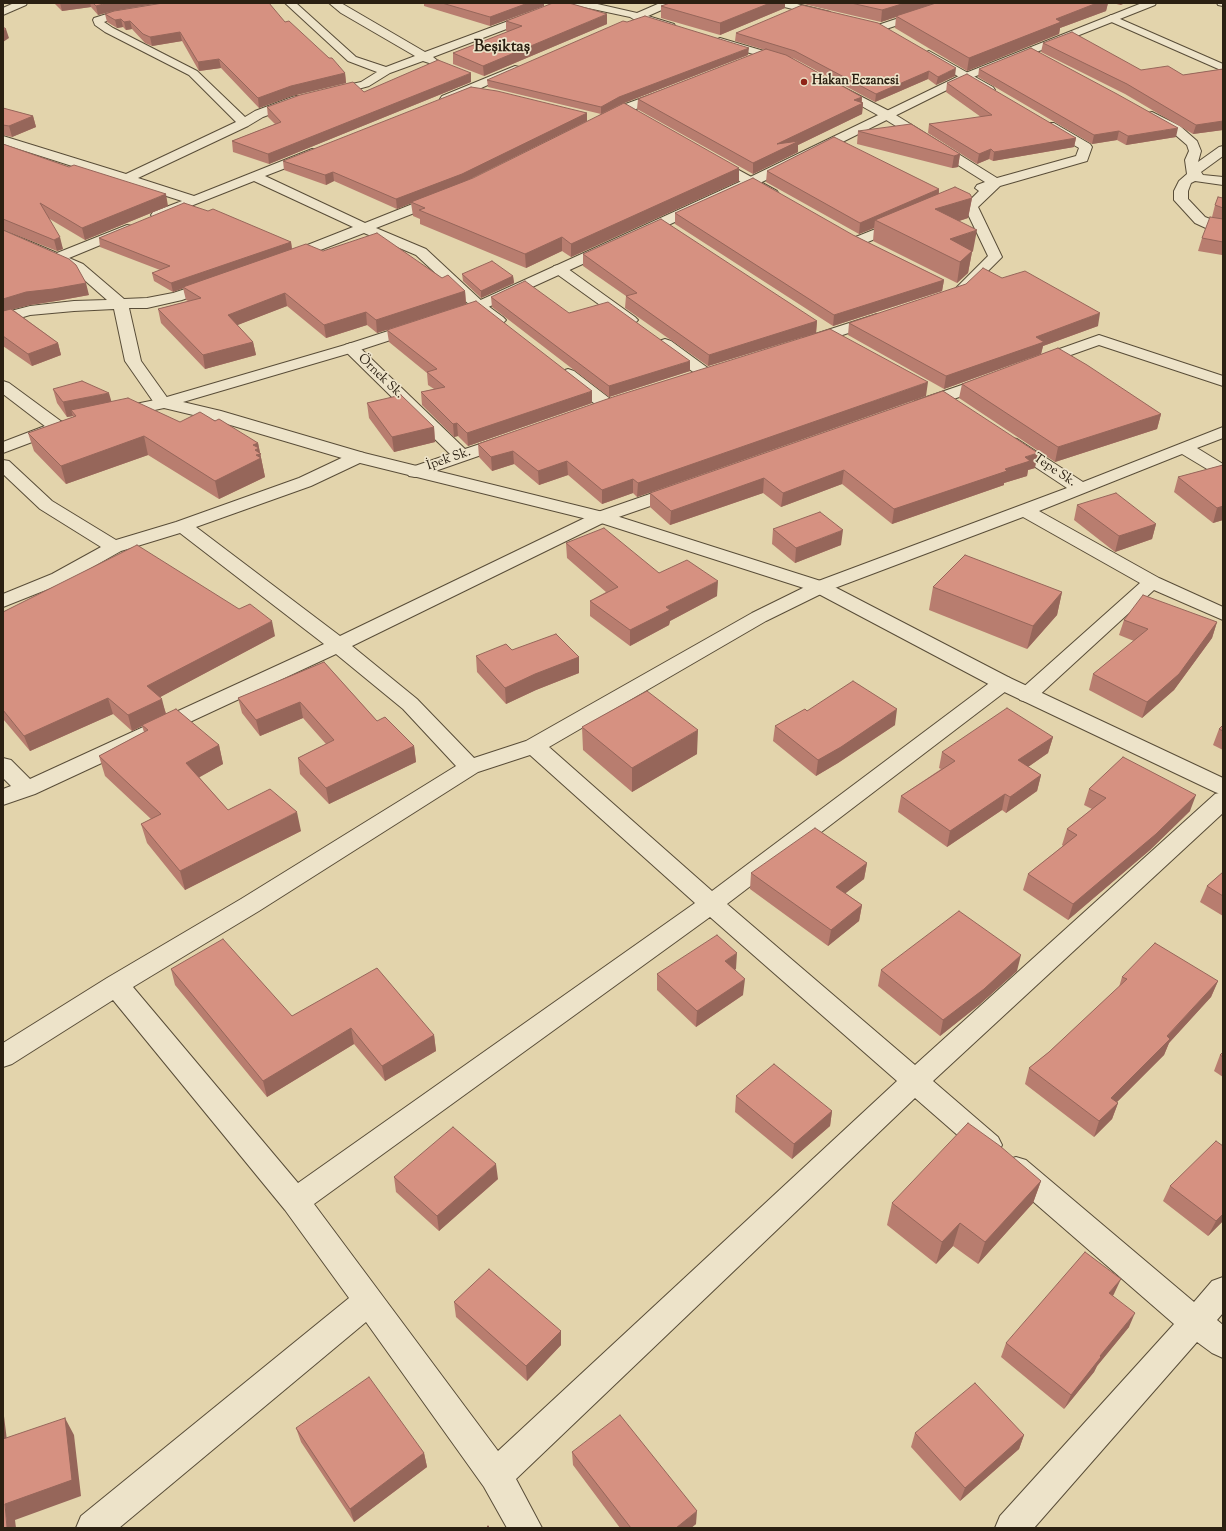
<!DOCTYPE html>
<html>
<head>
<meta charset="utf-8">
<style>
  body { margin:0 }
  #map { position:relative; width:1226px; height:1531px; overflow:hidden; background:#e3d4ac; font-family:"Sorts Mill Goudy",serif }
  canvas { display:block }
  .frame { position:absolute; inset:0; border:4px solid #2b2012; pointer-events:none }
</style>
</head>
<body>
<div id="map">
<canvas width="1226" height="1531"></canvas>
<div class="frame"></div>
</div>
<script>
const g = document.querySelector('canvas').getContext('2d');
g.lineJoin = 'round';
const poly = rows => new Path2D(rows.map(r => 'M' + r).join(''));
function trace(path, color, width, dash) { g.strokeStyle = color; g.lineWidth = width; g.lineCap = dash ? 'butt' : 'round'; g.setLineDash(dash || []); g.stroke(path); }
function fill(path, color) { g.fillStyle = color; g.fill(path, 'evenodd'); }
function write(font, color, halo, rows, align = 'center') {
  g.font = font + ' "Sorts Mill Goudy",serif'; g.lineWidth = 3.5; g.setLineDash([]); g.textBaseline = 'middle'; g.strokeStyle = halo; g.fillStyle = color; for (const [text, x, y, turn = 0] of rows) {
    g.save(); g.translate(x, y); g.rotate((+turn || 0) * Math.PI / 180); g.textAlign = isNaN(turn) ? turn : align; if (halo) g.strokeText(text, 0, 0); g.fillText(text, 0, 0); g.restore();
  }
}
const minor = poly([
  [14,3,27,3,26,5,3,15,3,8,14,3],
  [170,3,196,3,191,6,115,18,104,22,113,28,197,71,245,117,255,111,292,97,296,96,300,97,302,100,300,103,263,117,248,126,138,178,194,196,312,149,317,150,318,153,317,156,265,176,365,223,435,195,445,195,447,198,445,201,376,228,426,249,484,303,503,317,506,320,503,323,498,325,493,323,474,309,416,255,364,233,292,261,287,262,282,261,280,258,282,255,353,227,254,181,158,219,153,218,151,215,153,212,182,201,3,144,3,136,126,174,236,122,189,75,105,32,95,25,93,20,94,18,113,12,170,3],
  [285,3,296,3,356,57,386,67,415,56,341,13,329,3,341,3,425,52,530,13,538,13,539,15,538,17,433,57,438,61,436,63,432,64,423,61,390,73,369,86,329,97,325,96,323,93,325,90,361,82,377,72,348,61,285,3],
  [573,3,593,3,637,13,660,3,674,3,673,5,648,16,674,24,675,26,670,29,638,19,635,20,630,17,574,5,573,3],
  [775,3,793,3,830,12,831,14,826,17,776,5,775,3],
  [944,3,960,3,959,5,886,29,878,29,877,27,878,25,944,3],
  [1217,3,1223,3,1223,6,1218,5,1217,3],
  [1111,15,1223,64,1223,71,1107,20,1106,18,1111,15],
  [720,38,791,59,793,61,791,63,787,64,716,43,714,41,720,38],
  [929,51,993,87,995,90,993,93,985,93,925,56,923,54,929,51],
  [515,66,519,67,521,69,519,71,450,102,442,102,440,99,442,96,515,66],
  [835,83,891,112,997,178,1076,156,1079,148,1046,129,1044,126,1046,123,1054,123,1090,144,1092,147,1087,161,1000,186,978,207,1002,257,967,292,962,293,957,292,955,289,988,256,964,206,979,191,975,188,977,185,985,182,883,118,831,89,829,87,831,85,835,83],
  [664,90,668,91,670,94,668,97,628,112,608,122,604,123,600,122,598,119,600,116,620,106,664,90],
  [1152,112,1180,126,1197,141,1201,151,1198,162,1219,147,1223,146,1223,156,1201,172,1203,175,1223,177,1223,185,1195,181,1191,183,1188,191,1188,199,1205,217,1223,224,1223,232,1208,229,1195,223,1174,200,1174,191,1179,181,1187,174,1185,160,1189,151,1187,145,1172,132,1148,119,1146,116,1148,113,1152,112],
  [713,156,777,191,779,194,777,197,767,197,708,163,707,160,708,157,713,156],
  [901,219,906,220,908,223,906,226,863,244,858,245,853,244,851,241,853,238,901,219],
  [127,225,132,226,134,229,132,232,69,258,83,264,124,299,147,298,173,293,213,280,218,281,220,284,218,287,182,300,147,308,129,308,141,361,171,403,169,407,163,408,157,407,125,361,114,309,74,311,30,315,3,323,3,313,30,306,74,301,107,300,73,270,3,239,3,230,57,253,127,225],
  [559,265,564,266,635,317,638,320,635,323,630,325,625,323,554,272,552,269,554,266,559,265],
  [877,314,882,316,885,319,882,322,809,346,803,344,801,341,803,338,877,314],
  [1099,335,1223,376,1223,386,1099,345,1037,367,1031,365,1029,362,1031,359,1099,335],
  [665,339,671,341,712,371,714,374,712,377,706,379,700,377,659,347,657,344,659,341,665,339],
  [351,343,357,345,465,449,507,435,513,436,516,440,513,444,421,476,415,477,409,476,406,472,409,468,450,454,345,351,343,348,345,345,351,343],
  [568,369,574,371,613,401,615,405,613,409,607,410,601,409,562,377,560,374,562,371,568,369],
  [988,376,994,378,996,381,994,384,927,409,921,410,915,409,913,405,915,401,988,376],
  [3,381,9,383,62,422,64,426,62,430,56,431,50,430,3,394,3,381],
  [1223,427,1223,438,1197,448,1223,464,1223,476,1217,475,1182,454,1039,511,1159,578,1223,607,1223,620,1154,590,1034,700,1027,702,1020,700,1017,695,1020,690,1140,583,1023,517,827,591,766,621,549,747,712,891,996,678,1003,676,1010,678,1013,683,1010,688,727,904,915,1065,1215,794,1223,792,1223,813,933,1081,998,1137,1002,1145,998,1153,988,1157,978,1153,915,1098,516,1479,542,1528,507,1528,484,1487,366,1322,119,1528,76,1528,81,1516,349,1298,285,1210,113,1000,12,1064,3,1067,3,1043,107,978,241,899,456,766,403,709,336,654,35,794,3,805,3,789,11,786,3,778,3,758,11,760,30,779,324,644,180,533,121,551,66,582,3,607,3,594,52,574,101,547,40,509,3,474,3,460,9,461,52,501,116,540,176,522,299,478,352,453,358,452,364,453,367,457,364,461,311,486,196,527,340,636,595,513,673,486,679,485,685,486,688,490,685,494,607,521,352,646,417,699,474,758,526,741,752,613,813,583,1067,488,1005,447,1002,443,1005,439,1011,438,1017,439,1083,482,1223,427],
  [530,755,695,903,298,1183,133,987,259,911,478,772,530,755],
  [710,917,897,1081,498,1451,314,1204,710,917],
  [1016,1157,1026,1160,1194,1302,1212,1281,1223,1277,1223,1313,1217,1320,1223,1325,1223,1358,1212,1353,1197,1342,1034,1528,995,1528,1000,1516,1174,1324,1006,1178,1002,1169,1006,1160,1016,1157]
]);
const tertiary = poly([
  [1142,3,1156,3,1155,5,971,78,756,185,484,309,452,320,447,318,444,315,447,312,474,303,746,179,963,74,1142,3],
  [416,322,421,324,424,327,421,330,357,351,183,402,221,411,364,453,607,513,827,583,1010,678,1223,778,1223,795,1215,792,996,688,813,591,595,521,352,461,210,419,164,408,117,418,111,417,109,413,111,409,160,399,345,345,416,322],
  [58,421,64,422,66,426,64,430,3,453,3,442,58,421]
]);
trace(minor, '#594d38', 2);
trace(tertiary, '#594d38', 2);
fill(minor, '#ede3c9');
fill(tertiary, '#ede3c9');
fill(poly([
  [54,3,160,3,113,11,98,15,91,7,62,11],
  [424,3,544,3,544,6,490,26,424,6],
  [670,3,785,3,785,8,720,35,661,18,661,6],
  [799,3,1108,3,1106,11,1060,28,1059,34,967,71,895,28,896,17,881,22],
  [1113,3,1126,3,1120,5],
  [105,14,285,22,345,73,346,83,292,96,259,108,221,68,199,71,182,41,152,46,145,43,132,29,126,30,123,27,117,28,107,22],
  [506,21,607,24,484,76,453,64,453,53,508,32,506,31],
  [736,33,955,76,936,85,928,79,875,102,795,59,790,57,862,97,862,102,863,103,862,114,798,145,798,152,753,174,637,109,638,99,765,50,735,41],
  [1043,43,1141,70,1183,75,1223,69,1223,130,1193,134,1125,94,1041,52],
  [748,55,619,105,601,114,488,87,487,80],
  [979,69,1176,137,1126,145,1117,140,1092,144,978,77],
  [471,82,269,164,233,152,232,141,275,124,268,117,267,107,364,92],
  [947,83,1076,138,1074,147,993,161,989,159,977,164,928,133,929,124,981,117,946,92],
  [3,108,33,116,36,127,12,137,3,135],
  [587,113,587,121,464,182,739,168,739,181,571,257,562,251,526,268,420,224,420,219,413,216,411,203,397,209,334,181,326,185,284,170,283,161],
  [858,131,960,154,958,167,952,168,857,144],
  [3,144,168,206,85,240,48,218,63,249,57,251,3,230],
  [767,171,939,189,939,194,972,198,968,218,959,221,973,251,972,252,968,273,957,283,873,241,874,228,859,234,766,182],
  [1223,198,1223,253,1222,255,1198,251,1202,238,1212,217,1215,205],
  [208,211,291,242,292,249,323,251,442,278,465,291,466,304,592,403,468,446,458,436,454,437,422,405,421,392,434,389,428,385,427,373,389,342,387,330,466,304,377,333,367,325,326,338,287,306,237,325,253,342,256,355,205,369,161,323,158,309,188,301,186,300,183,288,173,292,154,281,152,273,160,270,100,247,99,238],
  [675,213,853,235,944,280,942,291,833,326,675,224],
  [3,230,89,295,56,301,30,305,12,309,58,343,61,355,32,366,3,346],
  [583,254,817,321,816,333,708,366,625,308,626,296,583,266],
  [462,274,513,276,514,283,481,298,463,281],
  [1002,278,1098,326,1043,346,1041,354,944,389,848,335,849,323],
  [491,297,690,371,609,397,492,307],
  [962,384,1161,414,1157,429,1055,462,959,398],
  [53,389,112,402,180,422,215,421,258,443,265,477,219,499,148,455,66,484,34,451,28,433,73,417,73,416,67,417,57,403],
  [943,391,1035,468,1028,470,1027,476,1004,483,1004,485,892,524,842,484,781,507,763,493,670,525,650,507,650,493],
  [926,396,637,497,633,493,602,504,568,475,539,485,514,464,492,471,479,457,478,444],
  [367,403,434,427,435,442,394,452,369,418],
  [1223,465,1223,520,1213,523,1174,492,1178,477],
  [1077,505,1156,524,1152,539,1115,552,1074,520],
  [773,529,841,545,795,563,772,544],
  [566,543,659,573,717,596,670,621,669,625,630,646,590,616,590,601,606,592,567,558],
  [933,587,1062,592,1057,615,1027,649,929,610],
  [3,612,275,636,160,697,166,713,219,745,223,764,199,777,228,810,301,831,185,890,147,843,141,824,151,819,105,776,99,756,144,732,142,726,132,731,113,714,30,751,3,719],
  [1124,620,1217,622,1212,638,1174,690,1142,718,1089,690,1093,674,1134,641,1119,635],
  [512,650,579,657,579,673,536,690,506,704,477,672,476,656],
  [324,662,377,721,414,746,416,762,329,804,300,774,298,758,326,744,303,718,260,736,242,713,238,698],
  [807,711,895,725,838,763,816,776,773,741,775,726],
  [1223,725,1223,750,1213,745,1219,729],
  [582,727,697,754,632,792,583,750],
  [1053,737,1048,753,1028,767,1041,775,1037,791,1006,813,1002,810,947,847,898,812,901,796,941,769,939,768,942,752],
  [1089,789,1190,811,1150,850,1068,920,1023,890,1028,874,1063,846,1062,845,1067,829,1092,809,1084,805],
  [867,863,864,879,845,893,862,905,859,921,828,946,750,889,751,873],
  [1223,872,1223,916,1200,902,1207,886],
  [171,969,292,1016,434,1035,436,1051,385,1081,354,1044,267,1097,175,985],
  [736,969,734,970,743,995,696,1027,657,990,657,974],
  [881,970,1017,971,979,1005,940,1036,878,986],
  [1122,977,1218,981,1211,997,1169,1043,1164,1055,1117,1102,1118,1103,1112,1119,1094,1137,1025,1084,1029,1068,1049,1052,1119,987],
  [1223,1052,1223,1077,1214,1071,1220,1055],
  [736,1096,832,1111,830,1126,792,1159,735,1112],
  [1223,1146,1223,1221,1208,1236,1163,1201,1170,1186],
  [394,1177,498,1179,439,1231,396,1192],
  [1041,1181,1033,1203,978,1264,953,1246,936,1264,887,1225,892,1203],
  [1114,1294,1113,1296,1129,1327,1097,1366,1094,1372,1064,1409,1001,1357,1006,1343],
  [454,1302,561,1331,561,1345,527,1381,456,1317],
  [296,1428,424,1453,427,1467,354,1522,301,1442],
  [915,1433,1024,1435,1019,1449,960,1501,911,1447],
  [572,1452,696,1524,691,1528,620,1528,573,1465]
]), '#b87d6f');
fill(poly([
  [60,3,90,3,91,7,62,11],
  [107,3,160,3,113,11,98,15,96,6],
  [528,3,544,3,544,6,490,26,490,17],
  [770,3,785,3,785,8,720,35,720,23],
  [905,3,939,3,896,16,896,17,881,22,882,10],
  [1097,3,1108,3,1106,11,1060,28,1059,34,967,71,969,58,1056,19],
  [1121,3,1126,3,1120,5],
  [607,14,607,24,484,76,483,66],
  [121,19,123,27,117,28,115,20],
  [130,21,132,29,126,30,124,22],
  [6,29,9,38,3,42,3,31],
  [180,32,182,41,152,46,150,37],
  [749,48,748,55,619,105,601,114,601,107,619,97],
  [219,59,221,68,199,71,198,62],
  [956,68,955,76,936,85,938,77],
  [929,71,928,79,875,102,876,94],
  [345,73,346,83,292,96,259,108,258,98,291,86],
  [471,73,471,82,269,164,268,154],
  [862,97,861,104,863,103,862,114,798,145,798,152,753,174,753,163,777,144,854,100],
  [587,113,587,121,462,183,397,209,396,199],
  [33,116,36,127,12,137,9,126],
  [1223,121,1223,130,1193,134,1196,125],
  [1178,128,1176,137,1126,145,1128,136],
  [1119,131,1117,140,1092,144,1094,135],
  [1076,138,1074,147,993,161,994,152],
  [991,149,989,159,977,164,979,154],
  [960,154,958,167,952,168,954,156],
  [739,168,739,181,571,257,571,244],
  [333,172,334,181,326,185,325,175],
  [939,189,938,201,875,220,874,228,859,234,860,223],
  [166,194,168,206,85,240,82,228],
  [972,198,968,218,932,230,935,209],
  [977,230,973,251,972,252,968,273,957,283,960,262,950,239],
  [60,237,63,249,57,251,54,240],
  [562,237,562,251,526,268,525,254],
  [291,242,292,250,173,292,171,283],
  [513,276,514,283,481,298,481,291],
  [944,280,942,291,833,326,834,315],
  [86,283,89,295,56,301,30,305,3,312,3,299,26,292],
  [465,291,466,304,377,333,376,320],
  [285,293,287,306,230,328,228,315],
  [366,312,367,325,326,338,324,325],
  [1100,313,1098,326,1043,346,1041,354,944,389,946,376,1036,337],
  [817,321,816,333,708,366,709,355],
  [253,342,256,355,205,369,203,355],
  [58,343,61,355,32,366,28,354],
  [690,361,690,371,609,397,609,386],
  [928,382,926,396,637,497,638,483],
  [592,391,592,403,468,446,467,433],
  [109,393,113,407,71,410,73,416,67,417,63,402],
  [1161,414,1157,429,1055,462,1058,447],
  [457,423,458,436,454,437,453,424],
  [434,427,435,442,394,452,392,437],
  [144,436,148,455,66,484,61,466],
  [258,443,265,477,219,499,215,481,253,445],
  [513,451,514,464,492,471,491,457],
  [1038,453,1035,468,1028,470,1027,476,1004,483,1004,485,892,524,894,509,1005,469,1025,457],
  [567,461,568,475,539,485,538,471],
  [844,470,842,484,781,507,783,493],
  [764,478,763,493,670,525,671,511],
  [633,479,633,493,602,504,602,490],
  [1223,506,1223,520,1213,523,1217,508],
  [1156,524,1152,539,1115,552,1119,536],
  [843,530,841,545,795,563,796,548],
  [718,581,717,596,670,621,669,625,630,646,630,630,666,607],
  [1062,592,1057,615,1027,649,1033,626],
  [272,621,275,636,151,702,147,686],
  [1217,622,1212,638,1174,690,1142,718,1147,702],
  [579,657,579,673,536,690,506,704,505,688,535,674],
  [108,698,113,714,30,751,24,736],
  [162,699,166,715,142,725,142,726,132,731,128,715],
  [300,702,303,718,260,736,256,720],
  [897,709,895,725,838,763,816,776,818,760],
  [698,730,697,754,632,792,632,768],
  [1053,737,1048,753,1015,776,1018,760],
  [219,745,223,764,191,782,186,763],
  [414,746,416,762,329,804,326,788],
  [1041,775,1037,791,1006,813,1010,797],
  [1005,794,1002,810,947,847,950,831],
  [1196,795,1190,811,1150,850,1068,920,1073,904],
  [297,812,301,831,185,890,180,871],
  [867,863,864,879,833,903,836,887],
  [862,905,859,921,828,946,831,930],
  [737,953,736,969,724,977,725,961],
  [1021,955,1017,971,979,1005,940,1036,943,1020],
  [745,979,743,995,696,1027,697,1011],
  [1218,981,1211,997,1169,1043,1164,1055,1105,1114,1111,1098],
  [351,1028,354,1044,267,1097,263,1081],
  [434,1035,436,1051,385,1081,382,1066],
  [1118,1103,1112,1119,1094,1137,1099,1121],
  [832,1111,830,1126,792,1159,794,1144],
  [496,1164,498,1179,439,1231,437,1216],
  [1041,1181,1033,1203,978,1264,985,1242],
  [1223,1214,1223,1221,1208,1236,1216,1221],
  [960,1223,953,1246,936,1264,942,1242],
  [1121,1279,1114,1294,1103,1308,1109,1293],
  [1135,1313,1129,1327,1097,1366,1094,1372,1064,1409,1071,1395,1100,1356],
  [561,1331,561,1345,527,1381,526,1366],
  [3,1408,9,1457,3,1447],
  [65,1418,74,1435,81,1496,15,1520,16,1528,7,1528,5,1504],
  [1024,1435,1019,1449,960,1501,965,1488],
  [424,1453,427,1467,354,1522,350,1509],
  [697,1511,696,1524,691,1528,676,1528]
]), '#96665a');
const building = poly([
  [93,3,107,3,96,6,93,3],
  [163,3,269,3,285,22,289,21,329,58,332,58,345,73,291,86,258,98,219,59,198,62,180,32,150,37,143,34,130,21,124,22,121,19,115,20,105,14,114,11,163,3],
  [442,3,528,3,490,17,442,3],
  [553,3,569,3,607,14,483,66,453,53,522,26,506,21,553,3],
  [670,3,770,3,720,23,661,6,670,3],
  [851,3,905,3,882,10,851,3],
  [936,3,1097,3,1056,19,1061,22,969,58,896,16,936,3],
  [802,5,878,23,956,68,938,77,929,71,876,94,795,51,736,33,802,5],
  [645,16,749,48,619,97,601,107,487,80,623,21,627,22,645,16],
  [3,27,6,29,3,31,3,27],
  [1072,32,1141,70,1168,66,1183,75,1223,69,1223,121,1196,125,1127,84,1043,43,1072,32],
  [1031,48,1117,94,1178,128,1128,136,1119,131,1094,135,979,69,1031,48],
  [766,49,786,55,862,97,854,100,863,103,777,144,799,141,753,163,638,99,766,49],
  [438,60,471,73,268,154,232,141,281,122,267,107,300,95,353,82,364,92,438,60],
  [967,74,1076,138,994,152,991,149,979,154,929,124,992,115,947,83,967,74],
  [471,87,497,91,587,113,462,174,396,199,333,172,325,175,283,161,471,87],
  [624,103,739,168,571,244,562,237,525,254,419,210,425,208,411,202,473,178,624,103],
  [3,108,33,116,9,126,3,125,3,108],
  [911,124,960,154,954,156,858,131,911,124],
  [834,137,939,189,860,223,767,171,834,137],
  [3,144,69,167,74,165,166,194,82,228,40,203,60,237,54,240,3,219,3,144],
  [753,178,853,235,944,280,834,315,675,213,753,178],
  [955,187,970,194,972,198,935,209,977,230,950,239,972,251,960,262,875,220,955,187],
  [1218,197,1223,198,1223,208,1215,205,1218,197],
  [184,203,208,211,213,209,291,242,171,283,152,273,170,266,99,238,184,203],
  [1210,217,1223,219,1223,242,1202,238,1210,217],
  [661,219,817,321,709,355,626,296,637,293,583,254,661,219],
  [3,230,69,259,76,265,86,283,53,289,26,292,3,299,3,230],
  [377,233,442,278,448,275,465,291,376,320,366,312,324,325,285,293,228,315,253,342,203,355,158,309,201,298,183,287,306,244,323,251,377,233],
  [492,261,513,276,481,291,462,274,492,261],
  [983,268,1002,278,1025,271,1100,313,1036,337,1044,342,946,376,849,323,966,284,983,268],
  [525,281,569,313,608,302,690,361,609,386,491,297,525,281],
  [476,301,592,391,467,433,457,423,453,424,421,392,445,387,427,372,437,369,387,330,476,301],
  [11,309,58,343,28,354,3,336,3,311,11,309],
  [830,329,928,382,638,483,633,479,602,490,567,461,538,471,513,451,491,457,478,444,613,397,830,329],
  [1058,348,1087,365,1161,414,1058,447,962,384,1058,348],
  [82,381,109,393,63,402,53,389,82,381],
  [943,391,1038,453,1025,457,1030,461,1005,469,1007,471,894,509,844,470,783,493,764,478,671,511,650,493,943,391],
  [401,395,434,427,392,437,367,403,401,395],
  [128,398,180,422,200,412,215,421,219,419,258,443,253,445,259,448,255,450,261,454,256,455,261,458,215,481,144,436,61,466,28,433,76,416,71,410,128,398],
  [1223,465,1223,506,1217,508,1178,477,1223,465],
  [1116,493,1156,524,1119,536,1077,505,1116,493],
  [820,512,843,530,796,548,773,529,820,512],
  [604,528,659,573,687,560,718,581,666,607,670,610,630,630,590,601,618,587,566,543,604,528],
  [137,545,239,609,250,604,272,621,147,686,162,699,128,715,108,698,24,736,3,710,3,612,137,545],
  [965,555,1062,592,1033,626,933,587,965,555],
  [1143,595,1217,622,1179,674,1147,702,1093,674,1148,629,1124,620,1143,595],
  [556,634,579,657,535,674,505,688,476,656,506,644,512,650,556,634],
  [324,662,377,721,385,717,414,746,326,788,298,758,334,740,300,702,256,720,238,698,324,662],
  [853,681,897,709,841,747,818,760,775,726,805,709,807,711,853,681],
  [647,691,698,730,632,768,582,727,647,691],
  [1007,708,1053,737,1018,760,1041,775,1010,797,1005,794,950,831,901,796,955,761,942,752,1007,708],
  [176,709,219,745,186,763,228,810,270,789,297,812,180,871,141,824,161,814,99,756,148,730,142,725,176,709],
  [1223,725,1223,731,1219,729,1223,725],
  [1123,757,1196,795,1156,834,1073,904,1028,874,1077,835,1067,829,1106,798,1089,789,1123,757],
  [815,828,867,863,836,887,862,905,831,930,751,873,815,828],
  [1223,872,1223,896,1207,886,1223,872],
  [959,911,1021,955,984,989,943,1020,881,970,959,911],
  [717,935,737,953,725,961,745,979,697,1011,657,974,717,935],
  [223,939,292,1016,377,968,434,1035,382,1066,351,1028,263,1081,171,969,223,939],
  [1155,943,1218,981,1167,1036,1170,1039,1111,1098,1118,1103,1099,1121,1029,1068,1049,1052,1127,979,1122,977,1155,943],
  [1223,1052,1223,1057,1220,1055,1223,1052],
  [774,1064,832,1111,794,1144,736,1096,774,1064],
  [968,1123,1000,1146,1041,1181,985,1242,960,1223,942,1242,892,1203,968,1123],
  [453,1127,496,1164,437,1216,394,1177,453,1127],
  [1216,1141,1223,1146,1223,1214,1216,1221,1170,1186,1216,1141],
  [1085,1252,1121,1279,1109,1293,1135,1313,1100,1356,1101,1357,1071,1395,1006,1343,1085,1252],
  [489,1269,561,1331,526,1366,454,1302,489,1269],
  [369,1377,424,1453,350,1509,296,1428,369,1377],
  [975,1383,1024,1435,965,1488,915,1433,975,1383],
  [620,1415,697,1511,676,1528,631,1528,572,1452,620,1415],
  [65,1418,72,1480,5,1504,7,1528,3,1528,3,1439,65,1418],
  [488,1526,490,1528,486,1528,488,1526]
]);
fill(building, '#d69181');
trace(building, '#96665a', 1);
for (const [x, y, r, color] of [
  [804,82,4,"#8f2418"]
]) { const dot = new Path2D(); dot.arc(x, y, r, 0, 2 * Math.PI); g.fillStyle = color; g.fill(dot); trace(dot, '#ede3c9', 1.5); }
write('bold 13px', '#2b2012', '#ede3c9', [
  ["Hakan Eczanesi",812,82]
], 'left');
write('13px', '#2b2012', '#ede3c9', [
  ["Örnek Sk.",380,377,44],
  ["İpek Sk.",449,460,-19],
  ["Tepe Sk.",1054,471,34]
]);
write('bold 16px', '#2b2012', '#ede3c9', [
  ["Beşiktaş",502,48]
]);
</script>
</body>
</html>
